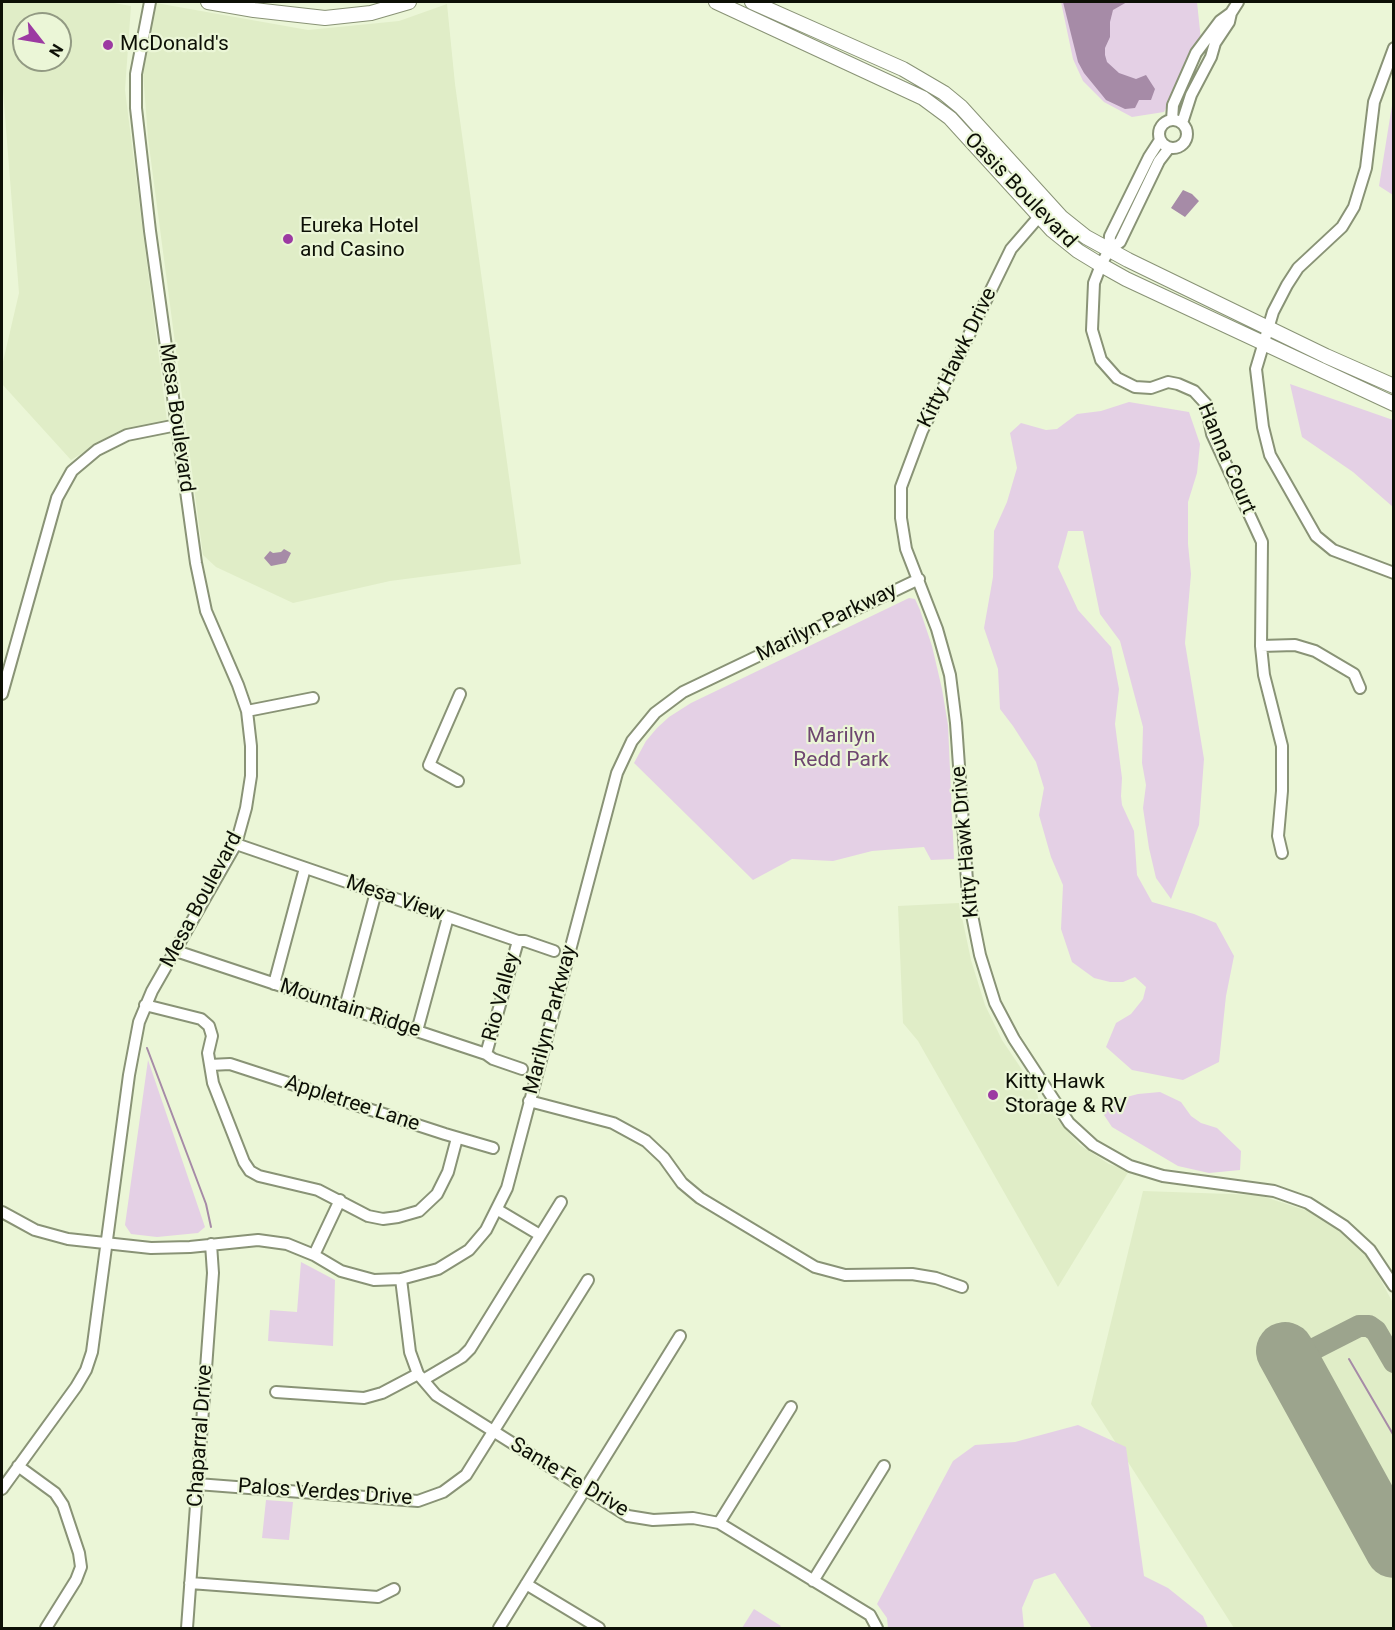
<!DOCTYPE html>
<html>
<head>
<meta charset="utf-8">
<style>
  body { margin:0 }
  #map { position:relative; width:1395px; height:1630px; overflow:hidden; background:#ebf6d7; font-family:Roboto,sans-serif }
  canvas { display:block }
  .frame { position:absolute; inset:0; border:3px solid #0d1006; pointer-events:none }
  .north { position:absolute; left:12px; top:12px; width:60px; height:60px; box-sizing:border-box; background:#ebf6d7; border:2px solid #929a83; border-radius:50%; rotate:121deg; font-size:16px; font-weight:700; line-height:24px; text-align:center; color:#0d1006 }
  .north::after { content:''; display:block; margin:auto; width:21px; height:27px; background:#9c3aa2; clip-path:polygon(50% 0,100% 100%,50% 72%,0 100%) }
</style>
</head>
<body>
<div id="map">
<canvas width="1395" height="1630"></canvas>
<div class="frame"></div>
<div class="north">N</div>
</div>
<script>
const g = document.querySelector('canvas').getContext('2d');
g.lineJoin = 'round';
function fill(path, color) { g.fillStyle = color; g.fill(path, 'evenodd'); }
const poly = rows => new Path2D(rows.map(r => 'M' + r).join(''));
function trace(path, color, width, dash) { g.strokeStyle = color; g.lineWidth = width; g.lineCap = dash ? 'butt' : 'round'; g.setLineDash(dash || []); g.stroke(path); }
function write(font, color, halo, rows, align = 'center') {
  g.font = font + ' Roboto,sans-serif'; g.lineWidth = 4.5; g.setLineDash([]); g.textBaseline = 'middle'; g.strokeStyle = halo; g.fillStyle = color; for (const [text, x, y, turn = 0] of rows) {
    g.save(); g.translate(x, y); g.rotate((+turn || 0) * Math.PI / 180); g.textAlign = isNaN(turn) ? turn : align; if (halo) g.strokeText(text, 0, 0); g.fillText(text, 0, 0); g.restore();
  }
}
fill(poly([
  [2,2,108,2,131,6,125,90,167,421,117,432,71,460,2,384,2,366,19,293,2,78],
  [24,24,60,24,60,60,24,60],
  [156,3,308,30,399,21,447,4,455,84,521,564,390,581,293,603,216,567,203,555,148,138,143,72],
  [959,903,971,960,985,1005,1002,1040,1037,1092,1038,1098,1080,1145,1109,1164,1129,1171,1058,1287,918,1041,903,1023,898,906],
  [1143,1191,1259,1195,1311,1212,1334,1224,1360,1247,1377,1273,1393,1303,1393,1628,1234,1628,1091,1404]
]), '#e0edc7');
fill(poly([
  [1061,2,1197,2,1201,40,1164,112,1132,117,1104,102,1083,81,1073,59],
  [1393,99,1394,195,1393,195,1379,186],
  [1290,384,1393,420,1393,507,1353,472,1302,437],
  [1129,402,1189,412,1200,444,1197,473,1188,502,1188,544,1191,574,1185,643,1204,759,1199,825,1171,899,1156,878,1149,848,1143,808,1146,785,1142,763,1143,727,1120,641,1100,614,1083,531,1068,531,1058,567,1078,610,1111,647,1119,689,1115,724,1122,778,1121,796,1122,805,1134,831,1137,875,1152,902,1194,914,1216,923,1234,956,1226,996,1219,1062,1183,1080,1132,1070,1106,1047,1116,1023,1131,1014,1143,999,1146,987,1135,977,1123,982,1110,982,1094,978,1072,962,1061,929,1063,885,1051,857,1039,815,1044,788,1036,762,1013,726,1000,709,998,669,984,628,993,577,994,531,1007,502,1017,468,1010,433,1021,423,1046,430,1057,429,1077,414,1101,411],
  [909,598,915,599,920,610,932,646,942,689,948,725,954,859,931,860,924,847,872,851,833,861,792,859,753,880,634,763,646,741,657,728,669,717,691,703],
  [148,1060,205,1227,198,1233,157,1237,131,1234,125,1225],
  [1160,1092,1181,1102,1191,1116,1201,1123,1217,1128,1241,1151,1240,1170,1209,1173,1178,1166,1112,1127,1104,1115,1115,1100,1138,1094],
  [301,1262,335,1280,333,1346,268,1341,270,1310,297,1312],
  [1078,1425,1126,1447,1144,1576,1168,1588,1203,1616,1208,1628,1092,1628,1055,1573,1034,1580,1022,1608,1024,1628,888,1628,887,1618,877,1604,953,1461,975,1445,1015,1442],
  [266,1500,293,1502,289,1540,262,1538],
  [754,1609,781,1626,779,1628,742,1628]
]), '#e4d0e5');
fill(poly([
  [1063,2,1127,2,1113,10,1110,22,1110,37,1105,48,1105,55,1107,62,1119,73,1136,79,1146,75,1155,89,1151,100,1139,100,1135,108,1125,109,1106,100,1102,95,1084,73,1078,62],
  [1183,190,1192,194,1199,201,1185,217,1171,208],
  [284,549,291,553,286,563,271,566,264,558,270,551,273,553,281,552]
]), '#a68ba7');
trace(poly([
  [147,1048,206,1204,211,1227],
  [1349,1359,1394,1436]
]), '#a68ba7', 2);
trace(poly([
  [1299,1377,1297,1368,1298,1362,1304,1354,1359,1326,1369,1326,1376,1331,1394,1362]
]), '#9ca48d', 22);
trace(poly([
  [1285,1351,1394,1549]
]), '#9ca48d', 58);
const minor = poly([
  [1394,48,1374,102,1366,168,1354,207,1342,227,1298,268,1287,285,1273,312,1256,369,1263,427,1270,455,1316,536,1333,550,1394,573],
  '1159 134a14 14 0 1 1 28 0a14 14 0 1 1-28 0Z',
  [1172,120,1173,105,1196,53,1220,21,1231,13],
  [1182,123,1191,95,1211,57,1215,43,1229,22,1231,13,1238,2],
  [1169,148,1159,161,1120,242,1109,250,1101,265,1094,283,1092,330,1101,360,1117,378,1135,387,1151,388,1168,382,1178,384,1194,391,1206,404,1212,434,1262,542,1261,646,1264,675,1282,746,1282,791,1278,836,1282,853],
  [1050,204,1011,249,922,431,901,487,901,518,906,549,937,629,950,675,956,723,968,895,980,955,995,1003,1014,1039,1069,1123,1093,1145,1130,1166,1163,1176,1274,1191,1308,1203,1344,1226,1370,1250,1394,1286],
  [1109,250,1110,236,1149,157,1160,140],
  [1261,646,1295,645,1315,651,1354,674,1360,688],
  [2,694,57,498,72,471,97,450,127,435,177,425],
  [247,711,313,698],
  [458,781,429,765,460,694],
  [236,844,518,941,525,941,554,951],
  [176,951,486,1054,493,1059,522,1069],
  [274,984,305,868],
  [145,1005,201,1019,209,1026,212,1036,208,1053,213,1083,244,1162,250,1171,259,1176,318,1190,368,1216,383,1219,398,1217,419,1211,437,1194,448,1172,457,1138],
  [345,1007,376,892],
  [417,1031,448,917],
  [486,1054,518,941],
  [210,1065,230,1064,445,1134,493,1148],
  [529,1101,613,1123,646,1141,664,1158,682,1183,700,1198,815,1267,845,1275,912,1274,936,1278,962,1287],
  [498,1210,540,1235],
  [2,1212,35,1230,68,1239,151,1248,190,1247,258,1240,287,1244,314,1255,341,1271,374,1280,401,1279,438,1269,469,1250,486,1230,507,1188,617,773,632,741,655,713,683,692,919,579],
  [314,1255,340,1200],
  [401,1279,410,1352,418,1374,436,1395,628,1516,653,1520,693,1518,719,1523,870,1615,877,1628],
  [423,1380,462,1357,470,1349,561,1202],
  [276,1392,364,1398,382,1393,418,1374],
  [18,1466,55,1493,63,1505,79,1553,81,1567,76,1580,46,1628],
  [197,1484,418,1501,443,1492,466,1475,588,1280],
  [2,1489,76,1387,86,1370,92,1352,129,1075,139,1022,152,991,236,844,246,808,251,776,251,746,247,711,238,685,206,611,196,563,150,231,136,108,136,74,150,2],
  [719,1523,791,1407],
  [813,1581,884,1466],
  [190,1583,378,1597,394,1589],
  [526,1584,599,1628],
  [187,1628,213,1273,211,1244],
  [499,1628,680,1336]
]);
const major = poly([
  [208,2,254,10,325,18,371,13,409,2],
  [716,2,923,98,950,118,1052,230,1078,251,1101,265,1126,279,1394,404],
  [752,2,903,69,944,93,961,107,1061,217,1086,237,1128,260,1326,356,1394,386]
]);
trace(minor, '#899376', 14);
trace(major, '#899376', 16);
trace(minor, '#fff', 10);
trace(major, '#fff', 14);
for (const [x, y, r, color] of [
  [108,45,6,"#9c3aa2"],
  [288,239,6,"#9c3aa2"],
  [993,1095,6,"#9c3aa2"]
]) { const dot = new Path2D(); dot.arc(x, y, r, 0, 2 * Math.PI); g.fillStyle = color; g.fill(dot); trace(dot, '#ebf6d7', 2); }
write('21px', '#0d1006', '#ebf6d7', [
  ["McDonald's",120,45],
  ["Eureka Hotel",300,227],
  ["and Casino",300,251],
  ["Kitty Hawk",1005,1083],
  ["Storage & RV",1005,1107]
], 'left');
write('21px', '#0d1006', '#ebf6d7', [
  ["Oasis Boulevard",1020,191,46],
  ["Kitty Hawk Drive",958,358,-64],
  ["Mesa Boulevard",176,418,82],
  ["Hanna Court",1226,459,67],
  ["Marilyn Parkway",827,623,-26],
  ["Kitty Hawk Drive",966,842,-95],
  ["Mesa View",395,899,19],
  ["Mesa Boulevard",202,900,-62],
  ["Rio Valley",502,997,-75],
  ["Mountain Ridge",350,1009,18],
  ["Marilyn Parkway",551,1020,-75],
  ["Appletree Lane",352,1104,18],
  ["Chaparral Drive",201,1436,-86],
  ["Sante Fe Drive",569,1478,31],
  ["Palos Verdes Drive",325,1493,4]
]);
write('21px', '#6e4670', '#ebf6d7', [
  ["Marilyn",841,737],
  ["Redd Park",841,761]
]);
</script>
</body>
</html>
